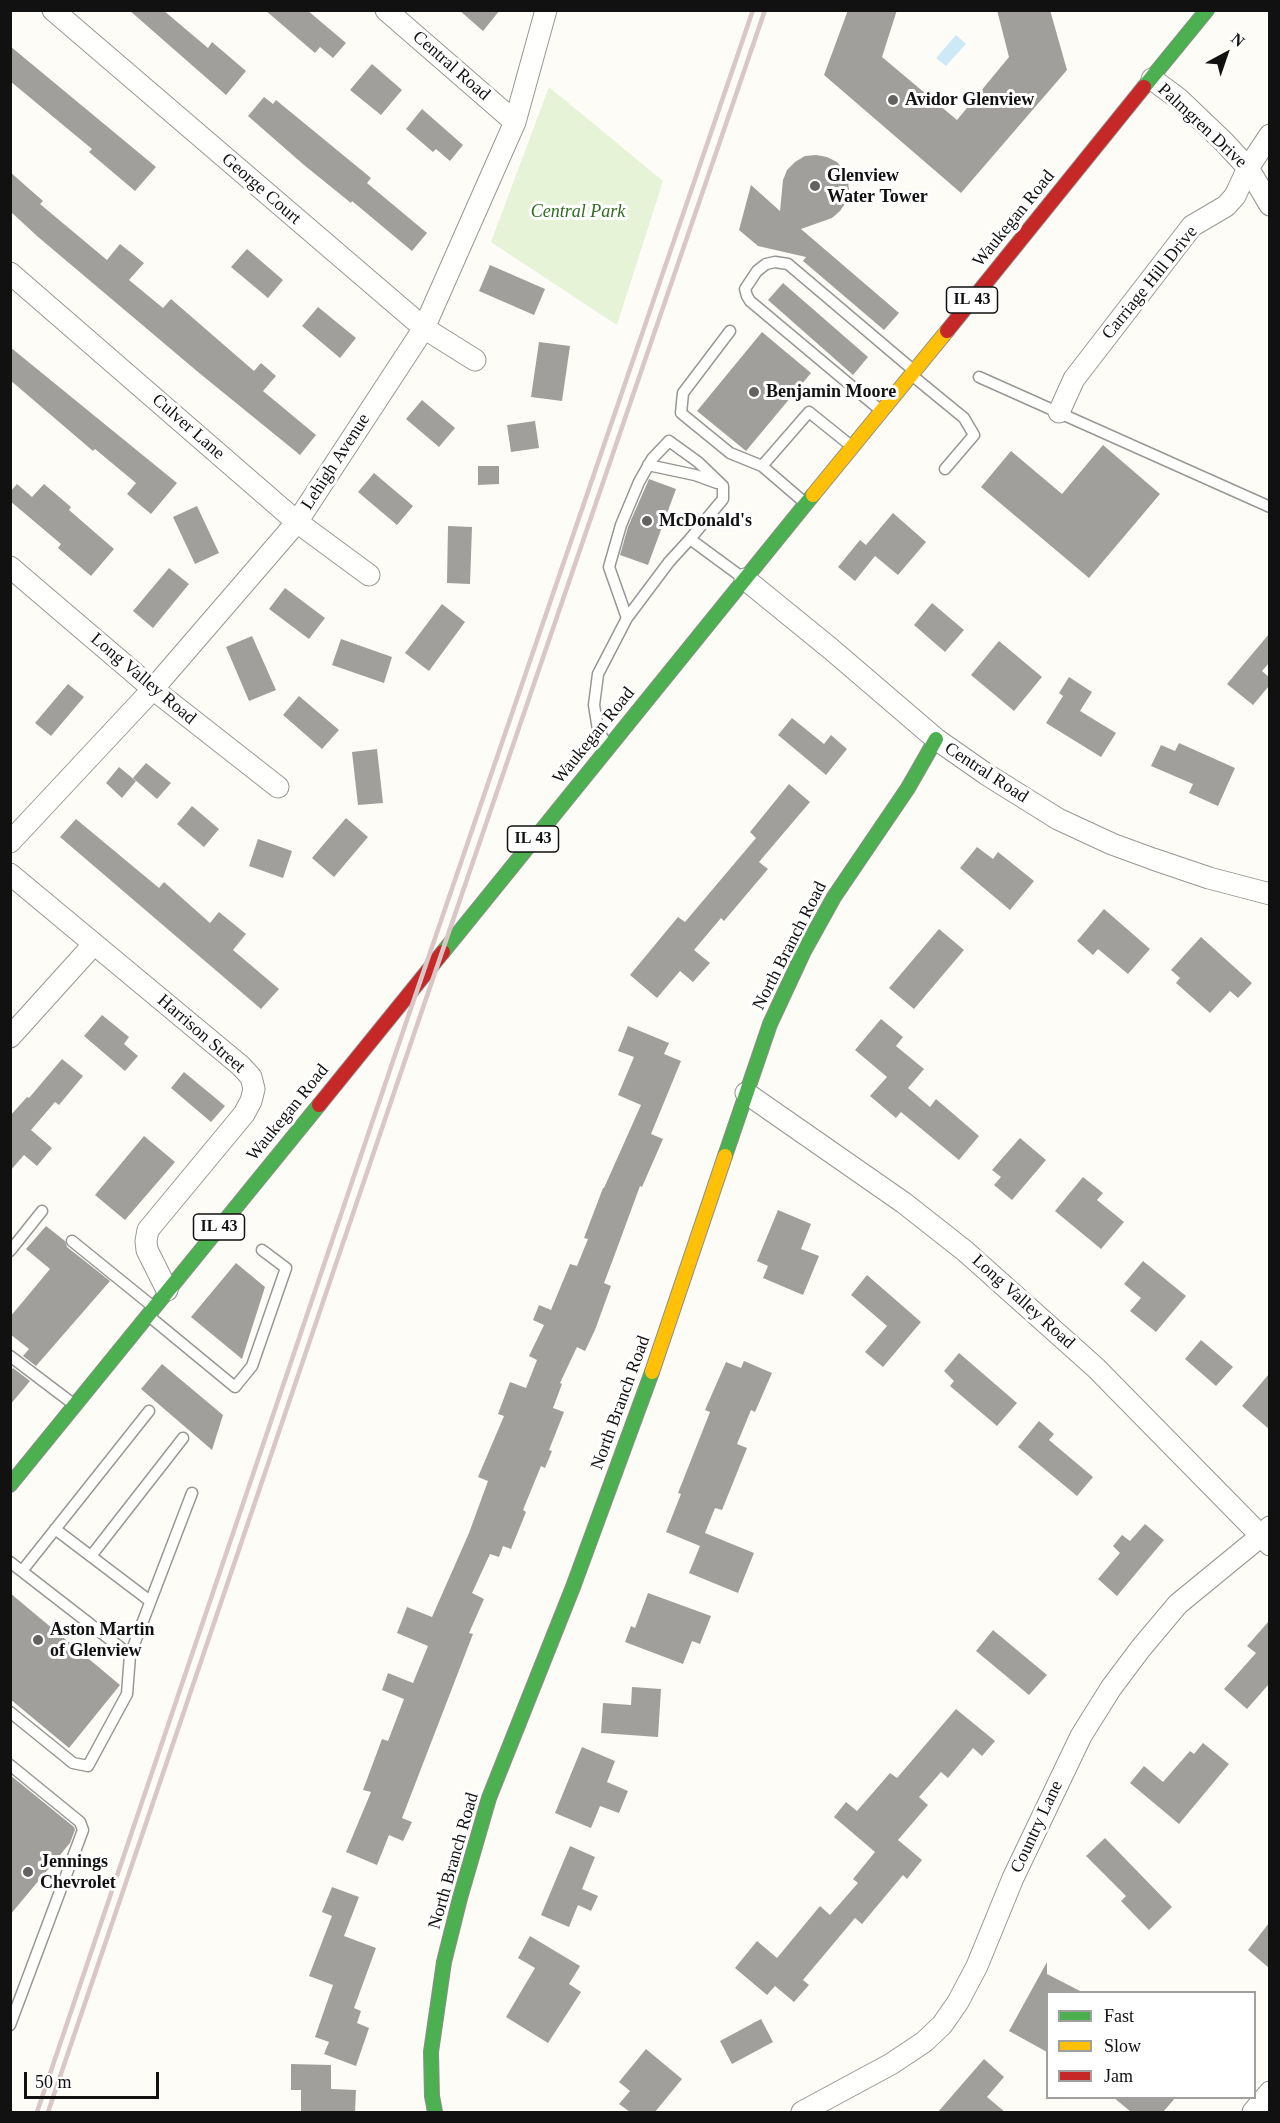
<!DOCTYPE html>
<html>
<head>
<meta charset="utf-8">
<style>
  body { margin:0 }
  #map { position:relative; width:1280px; height:2123px; overflow:hidden; background:#fdfcf7; font-family:"Times New Roman",serif }
  canvas { display:block }
  .frame { position:absolute; inset:0; border:12px solid #111; pointer-events:none }
  .legend { position:absolute; left:1046px; top:1991px; width:210px; height:108px; box-sizing:border-box; background:#fff; border:2px solid #a0a0a0; margin:0; padding:8px 10px; list-style:none; font-size:18px; color:#111 }
  .legend li { display:flex; align-items:center; gap:12px; height:30px }
  .legend b { width:30px; border:2px solid #a0a0a0 }
  .north { position:absolute; left:1196px; top:24px; width:60px; height:60px; -webkit-text-stroke:4px #fff; paint-order:stroke; rotate:40deg; font-size:16px; font-weight:700; line-height:24px; text-align:center; color:#111 }
  .north::after { content:''; display:block; margin:auto; width:21px; height:27px; background:#111; clip-path:polygon(50% 0,100% 100%,50% 72%,0 100%) }
  .scale { position:absolute; left:24px; top:2072px; width:135px; height:27px; box-sizing:border-box; border:3px solid #111; border-top:0; padding-left:8px; font-size:18px; line-height:21px; white-space:nowrap; color:#111; -webkit-text-stroke:4px #fff; paint-order:stroke }
</style>
</head>
<body>
<div id="map">
<canvas width="1280" height="2123"></canvas>
<div class="frame"></div>
<ul class="legend">
<li><b style="height:8px;background:#4caf50"></b>Fast</li>
<li><b style="height:8px;background:#ffc107"></b>Slow</li>
<li><b style="height:8px;background:#c62828"></b>Jam</li>
</ul>
<div class="north">N</div>
<div class="scale">50 m</div>
</div>
<script>
const g = document.querySelector('canvas').getContext('2d');
g.lineJoin = 'round';
function fill(path, color) { g.fillStyle = color; g.fill(path, 'evenodd'); }
const poly = rows => new Path2D(rows.map(r => 'M' + r).join(''));
function trace(path, color, width, dash) { g.strokeStyle = color; g.lineWidth = width; g.lineCap = dash ? 'butt' : 'round'; g.setLineDash(dash || []); g.stroke(path); }
function write(font, color, halo, rows, align = 'center') {
  g.font = font + ' "Times New Roman",serif'; g.lineWidth = 6; g.setLineDash([]); g.textBaseline = 'middle'; g.strokeStyle = halo; g.fillStyle = color; for (const [text, x, y, turn = 0] of rows) {
    g.save(); g.translate(x, y); g.rotate((+turn || 0) * Math.PI / 180); g.textAlign = isNaN(turn) ? turn : align; if (halo) g.strokeText(text, 0, 0); g.fillText(text, 0, 0); g.restore();
  }
}
fill(poly([
  [549,87,663,181,617,325,491,242]
]), '#e7f3d7');
fill(poly([
  [956,35,966,44,946,66,936,58]
]), '#cde8f7');
fill(poly([
  [129,10,163,10,208,48,212,42,246,71,226,95],
  [265,10,307,10,346,43,333,58,320,47,315,53],
  [459,10,500,10,483,31],
  [848,10,897,10,882,57,957,120,1009,57,997,10,1050,10,1067,70,961,193,824,75],
  [10,46,156,167,135,191,89,152,92,149,10,81],
  [372,64,402,90,381,115,350,90],
  [264,97,273,104,276,100,371,178,367,183,427,233,412,251,352,201,351,203,304,165,248,116],
  [422,109,463,145,450,161,436,149,433,152,406,129],
  [816,155,827,157,837,162,844,170,848,180,849,191,846,202,840,211,832,218,801,229,899,313,884,330,803,261,806,257,758,246,739,230,751,185,780,211,783,180,787,170,795,162,805,156],
  [10,172,43,201,40,204,107,260,120,244,144,263,129,280,163,308,171,299,254,371,261,363,276,376,263,391,316,435,300,455,198,372,37,236,10,211],
  [247,249,283,280,268,298,231,267],
  [490,265,545,289,534,315,479,291],
  [783,283,868,357,853,375,768,300],
  [318,307,356,338,340,358,302,326],
  [762,332,811,373,746,451,697,411],
  [539,342,570,346,562,401,531,397],
  [10,347,177,483,151,514,127,494,136,483,95,449,93,451,10,380],
  [422,400,455,428,439,447,406,419],
  [535,421,539,448,511,452,507,425],
  [1103,445,1160,494,1089,578,981,487,1011,451,1062,494],
  [478,466,499,466,499,484,478,485],
  [374,473,413,506,397,525,358,492],
  [649,479,676,489,648,565,620,555,628,527],
  [17,484,32,497,44,484,71,507,69,510,114,549,91,576,58,548,61,544,10,501,10,492],
  [197,506,219,553,195,564,173,517],
  [893,513,926,542,898,575,875,556,855,581,838,567,860,540,866,545],
  [448,526,472,527,470,584,447,583],
  [169,568,189,584,153,628,133,611],
  [285,588,325,618,309,639,269,609],
  [932,603,964,630,945,652,914,625],
  [442,604,465,622,429,671,405,653],
  [1269,634,1269,663,1262,671,1269,677,1269,686,1253,705,1227,684],
  [252,636,276,690,249,701,226,647],
  [341,639,392,657,384,683,332,665],
  [999,641,1042,677,1014,711,971,675],
  [1069,677,1092,692,1080,711,1116,733,1101,757,1046,723,1063,696,1059,693],
  [68,684,84,697,51,736,35,723],
  [299,696,339,730,322,749,283,715],
  [792,718,824,744,831,735,847,749,826,775,778,735],
  [1179,743,1235,768,1218,806,1189,793,1193,784,1151,766,1161,745,1175,751],
  [377,749,383,803,358,805,352,752],
  [146,763,171,783,157,799,133,778],
  [119,767,136,781,122,798,106,783],
  [789,784,810,802,759,862,768,869,724,921,721,918,694,950,710,963,693,982,680,971,657,998,630,975,678,917,685,922,756,838,750,832],
  [192,806,219,829,204,847,177,824],
  [346,818,368,837,334,877,312,858],
  [76,819,159,888,164,882,210,923,219,912,246,934,233,950,279,989,261,1009,60,837],
  [258,839,292,851,283,878,249,866],
  [977,847,993,859,998,852,1034,881,1010,910,960,868],
  [1104,909,1150,949,1128,974,1098,949,1093,955,1077,941],
  [939,929,964,950,914,1009,889,988],
  [1201,937,1252,983,1238,998,1230,991,1210,1013,1176,983,1180,978,1171,970],
  [102,1015,129,1037,124,1044,138,1056,125,1071,84,1036],
  [881,1019,903,1037,896,1046,924,1069,908,1088,930,1107,936,1099,979,1136,959,1160,901,1112,896,1118,870,1096,887,1077,855,1050],
  [628,1026,669,1043,664,1054,681,1061,651,1134,663,1139,642,1187,640,1186,612,1262,604,1283,611,1286,595,1330,585,1351,577,1347,560,1383,562,1384,553,1408,564,1412,549,1450,552,1451,545,1468,541,1466,523,1510,526,1512,511,1549,503,1546,499,1557,490,1554,472,1593,484,1599,469,1633,473,1634,402,1818,412,1822,403,1841,389,1835,377,1865,346,1852,371,1792,363,1790,382,1739,388,1741,404,1699,382,1690,388,1673,413,1683,428,1646,397,1633,407,1607,432,1617,469,1533,488,1481,478,1477,504,1416,498,1414,510,1382,526,1388,537,1360,529,1356,544,1325,533,1320,539,1305,551,1310,570,1264,577,1266,588,1239,584,1238,603,1188,604,1188,641,1105,618,1095,634,1057,618,1051],
  [62,1059,83,1076,59,1105,55,1102,31,1130,52,1148,37,1166,24,1155,10,1171,10,1116,27,1097,29,1098],
  [184,1072,225,1106,211,1122,171,1088],
  [144,1136,175,1162,125,1220,95,1195],
  [1020,1138,1046,1160,1012,1200,994,1185,1001,1177,992,1170],
  [1083,1177,1103,1193,1097,1200,1124,1222,1101,1249,1055,1211],
  [778,1210,811,1224,801,1249,819,1256,803,1295,763,1278,768,1266,757,1261],
  [46,1226,65,1241,67,1247,110,1281,36,1366,23,1356,29,1349,10,1334,10,1317,50,1269,26,1249],
  [1143,1261,1186,1296,1156,1332,1130,1311,1141,1298,1124,1284],
  [236,1263,265,1287,242,1359,191,1317],
  [867,1275,921,1322,883,1367,865,1352,887,1326,851,1295],
  [1201,1340,1233,1367,1216,1386,1185,1359],
  [959,1353,1017,1403,997,1426,950,1386,954,1381,944,1371],
  [744,1361,772,1373,755,1412,751,1410,737,1444,747,1448,722,1510,715,1508,705,1533,754,1553,738,1593,689,1573,700,1546,666,1532,681,1494,678,1493,710,1412,705,1410,726,1362,741,1368],
  [162,1364,223,1415,212,1450,141,1389],
  [13,1368,30,1381,10,1405,10,1372],
  [1269,1374,1269,1429,1242,1406],
  [1039,1421,1054,1434,1049,1440,1093,1477,1077,1496,1018,1447],
  [1145,1524,1164,1540,1117,1596,1098,1579,1120,1553,1113,1546,1122,1535,1130,1541],
  [10,1593,120,1685,69,1748,10,1699],
  [648,1593,711,1616,700,1644,692,1641,683,1664,625,1642,631,1626,635,1628],
  [1269,1621,1269,1684,1247,1709,1224,1689,1256,1653,1247,1646],
  [993,1630,1047,1675,1029,1695,976,1651],
  [632,1687,661,1689,658,1737,601,1733,603,1703,631,1705],
  [956,1709,995,1741,982,1756,973,1748,948,1778,941,1772,919,1797,928,1805,898,1840,922,1860,907,1879,903,1875,862,1924,855,1918,803,1980,809,1985,794,2002,775,1986,767,1995,735,1968,757,1941,777,1958,820,1906,830,1915,858,1883,853,1879,875,1852,834,1817,846,1802,857,1811,890,1773,897,1778],
  [1203,1743,1229,1764,1179,1824,1130,1783,1144,1766,1163,1782,1190,1751,1194,1754],
  [582,1747,615,1761,607,1782,628,1791,619,1813,600,1806,591,1828,555,1813],
  [10,1775,74,1827,75,1830,70,1843,10,1915],
  [1105,1838,1172,1907,1149,1930,1121,1901,1126,1896,1086,1856],
  [570,1846,595,1857,582,1889,598,1896,591,1911,578,1905,569,1927,541,1915],
  [332,1887,359,1897,344,1936,376,1948,354,2008,361,2011,357,2023,369,2028,356,2066,324,2054,329,2042,315,2037,333,1985,309,1976,332,1916,322,1912],
  [1269,1923,1269,1968,1248,1950],
  [530,1936,580,1966,569,1984,581,1992,548,2043,506,2017,535,1968,518,1958],
  [1047,1962,1047,1974,1082,1992,1047,1992,1047,2052,1009,2031],
  [761,2019,773,2042,732,2064,720,2041],
  [646,2049,682,2079,655,2112,630,2112,619,2104,630,2091,619,2082],
  [984,2059,1004,2077,987,2097,1005,2112,938,2112],
  [291,2064,331,2065,331,2089,356,2090,355,2112,301,2112,301,2090,291,2090],
  [1113,2097,1176,2097,1163,2112,1131,2112]
]), '#a19f9c');
const lane = poly([
  [730,331,683,393,681,413,730,453,762,466],
  [914,377,964,418,974,435,945,469],
  [979,377,1270,507],
  [879,409,750,301,747,296,745,289,757,271,766,264,775,262,788,264,912,369],
  [648,465,695,475,717,483],
  [804,502,762,466,809,412,850,445],
  [627,618,609,567,621,525,639,482,652,459,669,441,698,462,723,486,723,499,690,539,743,578],
  [606,743,598,730,594,705,598,674,627,618,669,562,690,539],
  [72,1241,151,1305],
  [10,1251,42,1211],
  [150,1317,235,1387,252,1366,286,1268,262,1250],
  [10,1356,72,1403],
  [55,1529,150,1601],
  [91,1556,183,1438],
  [10,1562,130,1655],
  [22,1571,149,1411],
  [10,1712,73,1763,88,1766,127,1694,130,1655,192,1493],
  [10,1765,80,1822,83,1830,10,2025]
]);
const street = poly([
  [53,10,424,328,475,360],
  [386,10,515,122],
  [1152,79,1179,99,1224,142,1248,168,1270,205],
  [10,273,297,522,369,575],
  [1059,412,1074,379,1192,226,1226,206,1235,196,1248,168,1270,135],
  [10,567,153,689,278,787],
  [745,579,831,649,936,739,986,774,1058,819,1112,844,1153,859,1209,878,1270,894],
  [10,842,153,689,297,522,424,328,515,122,546,10],
  [10,874,241,1066,251,1077,254,1089,251,1101,244,1114,148,1230,146,1241,147,1250,167,1290],
  [10,1037,94,944],
  [746,1093,904,1203,965,1251,1096,1368,1270,1545],
  [802,2112,891,2064,924,2042,942,2025,958,2002,977,1966,1013,1878,1081,1736,1111,1688,1141,1648,1178,1604,1261,1536,1270,1527],
  [1253,2112,1270,2092]
]);
const fast = poly([
  [1144,87,1207,10],
  [443,952,813,495],
  [725,1156,770,1024,804,951,834,897,908,788,936,739],
  [10,1485,319,1105],
  [435,2112,432,2096,431,2052,444,1962,460,1898,489,1798,573,1587,652,1372]
]);
const slow = poly([
  [813,495,947,331],
  [652,1372,725,1156]
]);
const jam = poly([
  [947,331,1144,87],
  [319,1105,443,952]
]);
trace(lane, '#979795', 13);
trace(street, '#979795', 23);
trace(fast, '#8e8d8b', 16);
trace(slow, '#8e8d8b', 16);
trace(jam, '#8e8d8b', 16);
trace(lane, '#fffffe', 10);
trace(street, '#fffffe', 21);
trace(fast, '#4caf50', 14);
trace(slow, '#ffc107', 14);
trace(jam, '#c62828', 14);
trace(poly([
  [37,2112,396,1052,753,10],
  [48,2112,416,1028,765,10]
]), '#d9c6c7', 4.5);
for (const [x, y, r, color] of [
  [893,100,6,"#646362"],
  [815,186,6,"#646362"],
  [754,392,6,"#646362"],
  [647,521,6,"#646362"],
  [38,1640,6,"#646362"],
  [28,1872,6,"#646362"]
]) { const dot = new Path2D(); dot.arc(x, y, r, 0, 2 * Math.PI); g.fillStyle = color; g.fill(dot); trace(dot, '#fff', 2); }
for (const [x, y, w] of [
  [972,300,51],
  [533,839,51],
  [219,1227,51]
]) { const box = new Path2D(); box.roundRect(x - w / 2, y - 13, w, 26, 4.5); g.fillStyle = '#fff'; g.fill(box); trace(box, '#111', 1.5); }
write('bold 16px', '#111', null, [
  ["IL 43",972,300],
  ["IL 43",533,839],
  ["IL 43",219,1227]
]);
write('18px', '#111', '#fff', [
  ["Central Road",451,66,41],
  ["Palmgren Drive",1202,126,43],
  ["George Court",261,189,41],
  ["Waukegan Road",1014,219,-51],
  ["Carriage Hill Drive",1150,283,-51],
  ["Culver Lane",188,427,41],
  ["Lehigh Avenue",336,462,-57],
  ["Long Valley Road",143,679,40],
  ["Waukegan Road",594,736,-51],
  ["Central Road",986,773,33],
  ["North Branch Road",790,946,-63],
  ["Harrison Street",201,1034,41],
  ["Waukegan Road",288,1113,-51],
  ["Long Valley Road",1023,1302,42],
  ["North Branch Road",621,1403,-70],
  ["Country Lane",1037,1827,-65],
  ["North Branch Road",454,1861,-74]
]);
write('bold 18px', '#111', '#fff', [
  ["Avidor Glenview",905,100],
  ["Glenview",827,176],
  ["Water Tower",827,197],
  ["Benjamin Moore",766,392],
  ["McDonald's",659,521],
  ["Aston Martin",50,1630],
  ["of Glenview",50,1651],
  ["Jennings",40,1862],
  ["Chevrolet",40,1883]
], 'left');
write('italic 18px', '#2f6b1f', '#fff', [
  ["Central Park",578,212]
]);
</script>
</body>
</html>
